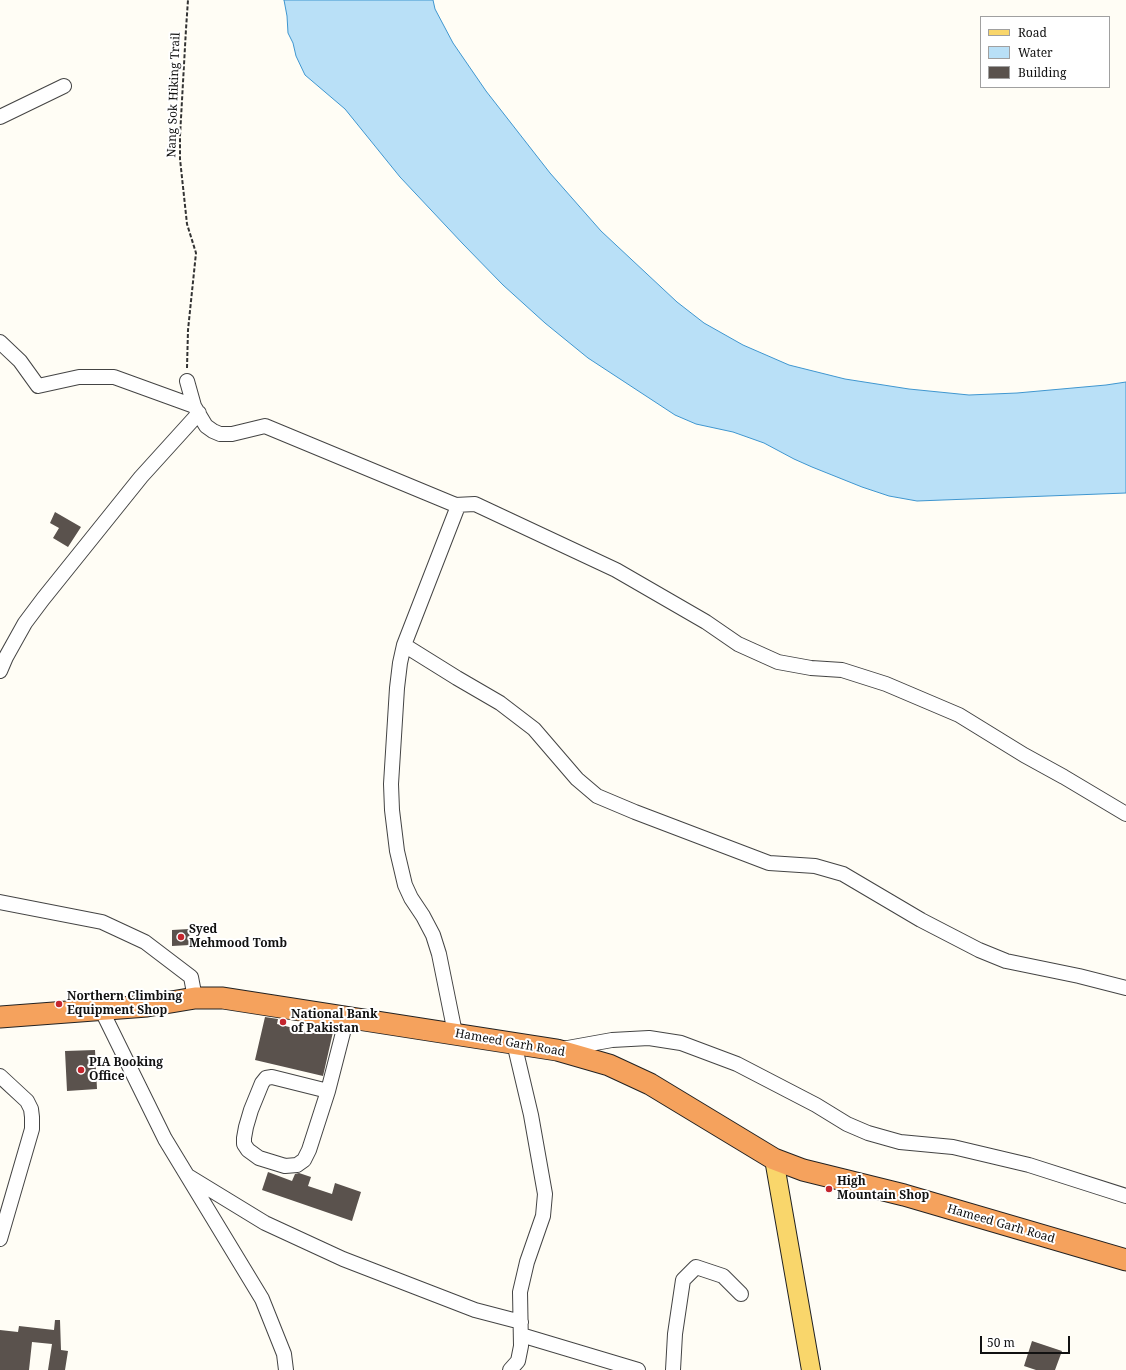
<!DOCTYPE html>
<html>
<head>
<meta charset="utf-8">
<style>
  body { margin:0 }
  #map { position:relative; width:1126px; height:1370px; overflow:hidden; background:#fffdf5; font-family:"Noto Serif",serif }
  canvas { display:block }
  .legend { position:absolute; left:980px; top:16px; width:130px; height:72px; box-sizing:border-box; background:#fff; border:1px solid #a0a0a0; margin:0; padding:5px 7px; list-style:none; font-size:12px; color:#111 }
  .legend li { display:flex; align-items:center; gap:8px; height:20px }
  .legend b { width:20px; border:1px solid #a0a0a0 }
  .scale { position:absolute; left:980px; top:1336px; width:90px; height:18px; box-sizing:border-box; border:2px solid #111; border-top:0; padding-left:5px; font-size:12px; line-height:14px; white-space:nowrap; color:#111; -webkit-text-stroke:3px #fff; paint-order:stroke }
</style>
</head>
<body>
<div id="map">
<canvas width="1126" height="1370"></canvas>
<ul class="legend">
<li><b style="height:5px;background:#f9d66b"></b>Road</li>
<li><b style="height:11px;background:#b9e0f7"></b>Water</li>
<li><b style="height:11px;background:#5a524d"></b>Building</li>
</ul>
<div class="scale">50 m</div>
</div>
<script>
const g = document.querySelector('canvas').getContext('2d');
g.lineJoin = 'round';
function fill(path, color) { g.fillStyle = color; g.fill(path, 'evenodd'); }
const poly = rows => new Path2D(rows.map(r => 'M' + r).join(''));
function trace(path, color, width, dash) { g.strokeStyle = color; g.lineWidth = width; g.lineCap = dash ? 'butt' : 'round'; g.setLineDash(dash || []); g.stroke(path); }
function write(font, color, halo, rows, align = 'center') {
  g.font = font + ' "Noto Serif",serif'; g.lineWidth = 4; g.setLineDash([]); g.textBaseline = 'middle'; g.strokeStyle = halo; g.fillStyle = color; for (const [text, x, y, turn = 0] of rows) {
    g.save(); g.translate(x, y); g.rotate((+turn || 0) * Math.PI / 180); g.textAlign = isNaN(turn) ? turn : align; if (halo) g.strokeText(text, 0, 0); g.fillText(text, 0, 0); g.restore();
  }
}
const water = poly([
  [284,0,433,0,435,9,453,43,486,91,550,173,601,231,677,302,704,323,743,345,789,365,845,379,909,389,969,395,1017,393,1106,385,1126,382,1126,493,917,501,889,496,862,487,812,467,794,459,764,443,733,432,696,424,675,415,588,358,545,323,503,285,463,244,400,177,345,109,305,75,296,56,293,43,288,33,287,16,284,0]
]);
fill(water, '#b9e0f7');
trace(water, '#3f96cf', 1);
fill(poly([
  [55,512,81,527,68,547,53,538,59,528,50,523],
  [189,929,190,945,172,946,172,930],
  [265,1017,278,1019,277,1024,318,1034,319,1029,333,1032,323,1076,255,1060],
  [95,1050,97,1089,67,1091,65,1051],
  [268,1172,292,1181,295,1174,299,1173,311,1177,308,1186,332,1194,335,1183,361,1192,352,1221,262,1190],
  [55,1320,60,1320,61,1350,68,1351,65,1370,48,1370,52,1344,32,1342,29,1370,0,1370,0,1330,18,1332,19,1326,54,1330],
  [1032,1341,1062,1351,1055,1370,1036,1370,1024,1366]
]), '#5a524d');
const minor = poly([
  [0,117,64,86],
  [0,342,20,361,38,386,79,377,114,377,194,406],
  [187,381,194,406,206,426,213,431,220,434,232,434,265,426,458,506,404,645,400,663,397,688,391,784,392,810,397,851,405,885,411,898,423,916,433,935,439,954,455,1033],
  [455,505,475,504,616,570,706,622,738,644,778,662,811,668,842,670,886,684,959,715,1024,755,1064,777,1126,814],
  [404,645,457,678,500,703,534,729,577,779,597,796,635,812,769,863,815,866,843,874,921,920,979,950,1006,961,1079,976,1126,988],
  [0,671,6,657,25,623,43,599,141,477,199,413],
  [0,902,102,922,145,942,191,977,195,998],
  [101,1009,165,1139,262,1299,284,1354,286,1370],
  [562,1049,612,1040,649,1038,681,1043,737,1064,816,1105,847,1124,868,1133,900,1142,953,1147,1029,1165,1126,1196],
  [0,1076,27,1101,31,1109,32,1117,32,1129,0,1239],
  [328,1091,272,1077,266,1078,262,1083,251,1110,246,1127,244,1138,244,1144,248,1150,259,1158,285,1166,297,1165,304,1160,309,1150,328,1091,347,1017],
  [188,1176,265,1223,343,1259,475,1310,521,1322],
  [521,1335,638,1370],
  [510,1370,518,1361,521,1346,520,1292,527,1262,543,1216,545,1194,531,1115,514,1043],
  [673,1370,675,1334,683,1280,696,1267,723,1276,741,1294]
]);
const major = poly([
  [774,1159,811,1370]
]);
const highway = poly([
  [0,1017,147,1006,195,998,223,998,557,1050,609,1065,650,1084,774,1159,803,1170,904,1195,1126,1260]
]);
trace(minor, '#444', 16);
trace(major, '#222', 20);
trace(highway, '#222', 23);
trace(poly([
  [187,368,188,330,196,253,187,224,180,159,180,136,186,29,188,0]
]), '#333', 2, [4, 2]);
trace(minor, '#fff', 14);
trace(major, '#f9d66b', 18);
trace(highway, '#f5a25d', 21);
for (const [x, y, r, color] of [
  [181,937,4,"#c4262e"],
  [59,1004,4,"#c4262e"],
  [283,1022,4,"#c4262e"],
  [81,1070,4,"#c4262e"],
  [829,1189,4,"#c4262e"]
]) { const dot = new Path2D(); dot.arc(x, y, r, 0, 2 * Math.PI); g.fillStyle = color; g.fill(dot); trace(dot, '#fff', 1.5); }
write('12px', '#111', '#fff', [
  ["Nang Sok Hiking Trail",174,95,-88],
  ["Hameed Garh Road",510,1043,10],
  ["Hameed Garh Road",1001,1224,16]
]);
write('bold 12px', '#111', '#fff', [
  ["Syed",189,930],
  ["Mehmood Tomb",189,944],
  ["Northern Climbing",67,997],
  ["Equipment Shop",67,1011],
  ["National Bank",291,1015],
  ["of Pakistan",291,1029],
  ["PIA Booking",89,1063],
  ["Office",89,1077],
  ["High",837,1182],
  ["Mountain Shop",837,1196]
], 'left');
</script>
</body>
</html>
